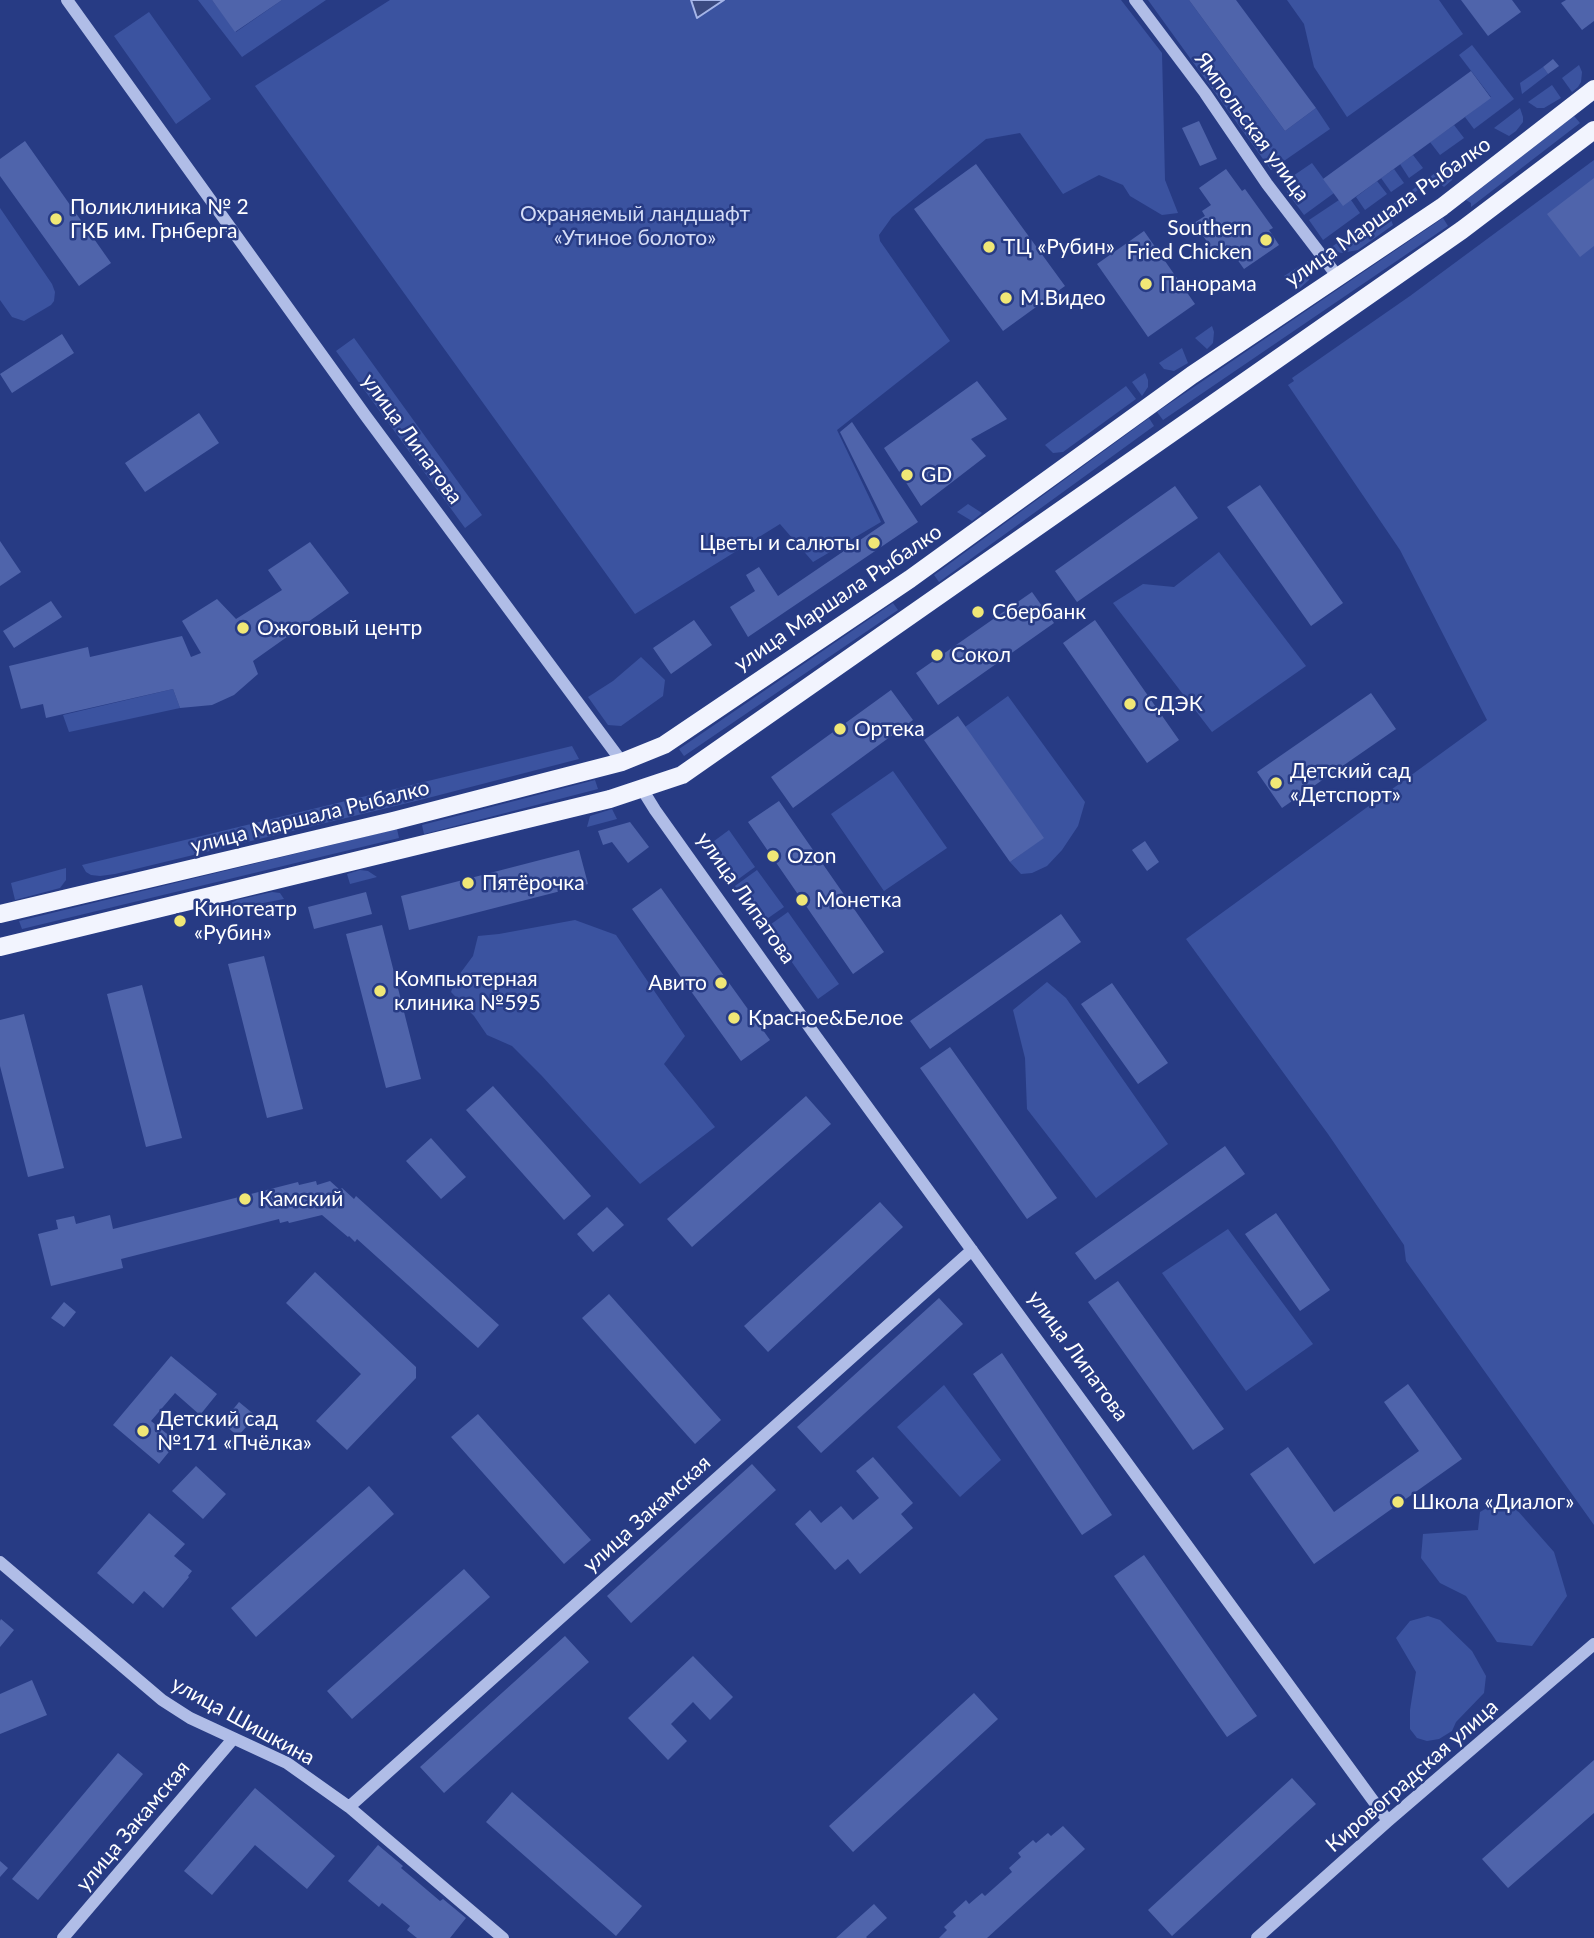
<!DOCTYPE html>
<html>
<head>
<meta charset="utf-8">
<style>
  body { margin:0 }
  canvas { display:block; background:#273b84 }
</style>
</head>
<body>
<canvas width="1594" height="1938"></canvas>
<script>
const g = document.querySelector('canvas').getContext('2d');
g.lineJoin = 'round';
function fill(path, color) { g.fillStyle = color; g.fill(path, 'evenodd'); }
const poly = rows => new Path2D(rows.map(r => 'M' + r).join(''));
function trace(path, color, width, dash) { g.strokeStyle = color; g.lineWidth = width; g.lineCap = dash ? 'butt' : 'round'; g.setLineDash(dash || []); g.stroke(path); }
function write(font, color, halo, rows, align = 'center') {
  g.font = font + ' Lato,sans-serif'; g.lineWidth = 5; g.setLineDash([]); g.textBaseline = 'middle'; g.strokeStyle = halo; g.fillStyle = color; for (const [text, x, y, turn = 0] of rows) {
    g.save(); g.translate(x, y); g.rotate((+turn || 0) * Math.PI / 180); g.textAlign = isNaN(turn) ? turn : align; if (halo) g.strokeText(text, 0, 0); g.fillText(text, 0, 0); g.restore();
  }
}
fill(poly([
  [198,0,212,0,236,32,282,0,326,0,242,57],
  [390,0,1121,0,1162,53,1165,180,1178,213,1162,215,1130,196,1123,185,1099,175,1063,194,1020,133,986,139,892,217,879,235,880,241,950,341,837,430,881,522,813,562,780,524,635,614,255,86],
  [1148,0,1189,0,1285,131,1316,108,1330,129,1271,170],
  [1287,0,1439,0,1463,34,1347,117,1314,67,1304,24],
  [149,12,211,99,176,124,114,36],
  [1472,45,1514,99,1474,129,1465,117,1491,97,1459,55],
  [1579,65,1582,72,1581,82,1578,87,1572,92,1562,78],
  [1543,67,1548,74,1522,94,1520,83],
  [1552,85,1561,98,1544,108,1537,108,1528,102],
  [1520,108,1523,117,1523,122,1516,131,1509,136,1494,128],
  [1574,116,1580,123,1471,207,1471,203,1466,200],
  [1454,125,1464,138,1440,155,1430,142],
  [1413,155,1423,168,1409,178,1400,164],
  [1594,160,1594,1525,1406,1261,1404,1245,1328,1134,1186,939,1487,720,1400,550,1288,385,1294,381,1292,378,1410,296],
  [1450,162,1454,172,1452,180,1444,187,1434,178,1414,193,1412,190],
  [1312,163,1334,193,1304,215,1287,192,1286,185,1290,178],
  [1394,169,1404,183,1391,192,1381,178],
  [1377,181,1387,194,1365,210,1356,197],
  [1406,195,1407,197,1388,212,1393,225,1358,250,1341,253,1330,248],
  [1339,200,1351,200,1360,213,1323,240,1309,220],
  [0,208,52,284,55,292,54,301,51,305,24,321,12,317,0,300],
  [1443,218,1448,226,1163,420,1157,412],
  [1308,261,1311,269,1309,280,1299,289,1284,276],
  [1212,326,1214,332,1213,343,1207,349,1195,338],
  [354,338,482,515,465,528,336,351],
  [1182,348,1188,363,1174,371,1164,369,1159,363],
  [1145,373,1148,380,1148,387,1142,396,1132,382],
  [1126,386,1136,399,1063,452,1053,453,1045,445],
  [1149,418,1154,426,939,582,934,575],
  [968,504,982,513,972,521,957,512],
  [1219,552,1306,666,1212,732,1113,603,1143,584,1174,587],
  [893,603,898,610,684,756,679,749],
  [641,657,665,680,663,696,621,726,608,725,588,697,613,681],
  [173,689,180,708,69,732,63,715],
  [1008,696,1085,802,1078,826,1062,850,1047,866,1032,873,1021,874,1010,862,1043,838,965,727],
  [572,746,579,759,424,799,115,874,100,876,91,875,86,872,82,865],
  [893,771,947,848,884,891,831,814],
  [595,780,598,789,424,834,422,825],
  [612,809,617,819,587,827,590,816],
  [397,829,399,838,22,929,19,921],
  [729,830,755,867,733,883,706,847],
  [66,868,66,880,60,888,15,900,11,883],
  [360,870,368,871,377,877,350,884,347,874],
  [757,870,784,907,761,923,735,886],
  [272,892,280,893,284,899,211,913,237,900],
  [788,912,839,984,818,999,767,927],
  [575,920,616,935,685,1036,664,1064,715,1127,640,1184,542,1076,512,1046,487,1035,474,1016,451,992,456,979,473,956,478,936,499,934],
  [1047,982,1066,998,1168,1144,1096,1198,1027,1109,1025,1058,1013,1010],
  [1228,1229,1313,1344,1246,1391,1162,1273],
  [944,1385,1001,1460,960,1497,897,1427],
  [1492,1505,1517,1510,1554,1552,1567,1596,1532,1646,1497,1642,1466,1596,1440,1583,1421,1558,1423,1534,1478,1530,1480,1512],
  [1428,1616,1440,1620,1472,1651,1486,1676,1484,1693,1456,1722,1452,1731,1439,1739,1427,1741,1417,1738,1410,1729,1410,1710,1416,1672,1396,1638,1410,1621]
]), '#3b53a0');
const water = poly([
  [691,0,724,0,697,18,691,0]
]);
fill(water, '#3b4a80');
trace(water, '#a5b5e8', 2);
fill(poly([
  [212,0,282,0,235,32],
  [1189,0,1236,0,1316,108,1285,131],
  [1461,0,1512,0,1521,12,1488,36],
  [1566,0,1594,0,1594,21,1582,30,1561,3],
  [1553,59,1559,66,1548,74,1543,67],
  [1471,71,1491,98,1343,206,1323,179],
  [1199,121,1217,159,1200,166,1182,128],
  [25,141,111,263,79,286,0,176,0,159],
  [976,164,1065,286,1003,331,914,209],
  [1226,169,1242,191,1245,189,1273,228,1269,230,1279,245,1244,269,1227,245,1215,253,1194,223,1205,216,1202,211,1211,205,1199,188],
  [1594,178,1594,246,1580,257,1547,214],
  [1144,231,1195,304,1148,337,1097,264],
  [62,334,74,353,12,393,0,374],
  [977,381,1007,419,971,439,986,456,921,506,884,448],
  [199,413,219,443,145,492,125,463],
  [852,422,918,522,748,637,730,607,755,591,746,575,759,567,778,596,885,523,840,432],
  [1260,485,1343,603,1311,626,1227,507],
  [1175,486,1198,518,1077,602,1055,571],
  [0,541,21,572,0,586],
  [310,542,349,593,253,661,258,674,234,695,212,705,180,708,173,689,46,718,43,704,21,709,9,666,88,647,90,657,182,636,191,657,201,653,182,621,217,599,236,619,282,590,268,570],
  [1032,592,1054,623,938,705,916,673],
  [51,601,62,617,14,648,3,631],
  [694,620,712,645,671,674,653,648],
  [1095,620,1179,740,1147,763,1063,643],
  [891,690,913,720,793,808,771,777],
  [1371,693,1396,729,1282,808,1257,772],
  [958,716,1044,838,1010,862,924,740],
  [779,801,884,952,853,974,748,822],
  [630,822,649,847,628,863,612,842,603,845,598,831],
  [1145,841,1159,862,1147,871,1132,850],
  [579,850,588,884,409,930,401,896],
  [661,888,770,1040,741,1061,632,909],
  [366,892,372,914,314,929,308,907],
  [1061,914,1081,942,930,1049,910,1021],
  [382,925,421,1079,386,1088,346,934],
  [264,956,303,1109,267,1118,228,964],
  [1112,983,1168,1063,1138,1084,1081,1004],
  [142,985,182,1138,146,1147,107,994],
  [24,1014,64,1168,28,1177,0,1066,0,1020],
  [950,1047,1057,1198,1027,1219,920,1068],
  [493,1086,591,1196,564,1220,466,1110],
  [806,1096,831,1124,692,1247,667,1219],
  [431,1138,466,1177,441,1199,406,1161],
  [1225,1146,1245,1174,1095,1280,1075,1253],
  [316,1181,317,1185,330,1181,340,1190,342,1188,354,1199,356,1196,499,1325,478,1348,357,1239,355,1242,349,1236,348,1237,322,1215,289,1223,288,1221,280,1223,279,1219,121,1259,123,1268,51,1286,38,1234,58,1229,56,1220,74,1216,76,1224,110,1215,113,1229,298,1182,299,1185],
  [880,1202,903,1227,768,1352,744,1326],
  [607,1207,624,1225,593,1252,577,1234],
  [1276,1213,1330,1290,1300,1311,1245,1234],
  [315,1272,416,1367,416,1378,347,1450,316,1421,361,1374,286,1303],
  [1118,1281,1224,1429,1193,1450,1088,1302],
  [609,1294,721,1420,695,1444,582,1318],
  [939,1298,963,1324,821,1453,797,1427],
  [64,1302,76,1312,64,1327,51,1318],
  [1002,1353,1112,1515,1082,1535,973,1374],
  [171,1356,217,1394,200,1415,175,1393,151,1421,177,1442,159,1464,113,1425],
  [1408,1384,1462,1459,1314,1564,1250,1474,1288,1447,1334,1512,1419,1451,1384,1402],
  [239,1402,256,1416,238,1436,222,1423],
  [478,1414,591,1540,564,1564,451,1437],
  [873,1457,913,1503,901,1514,913,1528,860,1574,848,1559,835,1570,795,1524,810,1510,821,1523,841,1506,853,1520,879,1498,856,1471],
  [752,1464,776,1490,631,1623,607,1596],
  [196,1466,226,1494,203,1519,172,1491],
  [369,1486,394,1514,256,1637,231,1608],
  [149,1513,185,1544,174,1556,192,1571,188,1576,189,1577,163,1608,144,1591,133,1604,97,1573],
  [1144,1555,1257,1716,1227,1737,1114,1576],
  [464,1569,490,1597,352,1719,327,1691],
  [1,1619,14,1630,0,1647,0,1621],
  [565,1636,589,1662,444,1793,420,1767],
  [693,1656,733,1697,710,1720,693,1702,671,1724,687,1741,668,1760,628,1718],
  [32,1680,47,1715,0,1734,0,1694],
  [974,1693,998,1719,853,1852,829,1826],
  [118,1753,143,1774,38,1900,12,1879],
  [1594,1760,1594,1813,1508,1888,1482,1859],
  [1292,1778,1316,1804,1172,1936,1148,1910],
  [255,1788,335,1856,307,1889,255,1845,212,1895,184,1871],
  [512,1792,642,1906,616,1936,486,1822],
  [1063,1826,1085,1849,987,1938,939,1938,947,1930,944,1927,956,1916,953,1912,966,1900,969,1904,982,1893,985,1896,1012,1872,1009,1868,1021,1857,1018,1853,1033,1840,1036,1843,1048,1833,1051,1836],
  [378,1845,403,1866,401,1868,440,1901,443,1899,466,1918,450,1938,417,1938,407,1930,410,1926,382,1903,379,1907,348,1881],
  [0,1861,8,1868,0,1877],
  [874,1904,887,1918,866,1937,867,1938,836,1938]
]), '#4f64ab');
trace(poly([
  [67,0,365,415,622,762],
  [1135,0,1205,93,1267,184,1338,277],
  [642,789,655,810,815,1035,1388,1821],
  [0,1562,162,1700,190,1718,287,1763,349,1807,503,1938],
  [349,1807,972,1250],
  [63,1938,233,1739],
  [1257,1938,1388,1821,1594,1644]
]), '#b0bde7', 12);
trace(poly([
  [0,914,393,821,622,762,664,745,910,579,1192,375,1442,207,1594,89],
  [0,947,610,799,682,775,1462,230,1594,130]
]), '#f2f4fe', 18);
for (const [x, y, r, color] of [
  [56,219,7,"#f0e776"],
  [1266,240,7,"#f0e776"],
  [989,247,7,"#f0e776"],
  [1146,284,7,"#f0e776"],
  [1006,298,7,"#f0e776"],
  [907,475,7,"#f0e776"],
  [874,543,7,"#f0e776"],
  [978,612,7,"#f0e776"],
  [243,628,7,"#f0e776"],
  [937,655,7,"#f0e776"],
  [1130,704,7,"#f0e776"],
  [840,729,7,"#f0e776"],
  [1276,783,7,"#f0e776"],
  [773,856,7,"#f0e776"],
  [468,883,7,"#f0e776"],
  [802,900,7,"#f0e776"],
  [180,921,7,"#f0e776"],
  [721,983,7,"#f0e776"],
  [380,991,7,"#f0e776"],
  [734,1018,7,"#f0e776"],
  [245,1199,7,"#f0e776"],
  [143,1431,7,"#f0e776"],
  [1398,1502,7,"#f0e776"]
]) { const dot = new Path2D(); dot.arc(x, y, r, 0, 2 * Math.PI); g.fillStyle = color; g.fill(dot); trace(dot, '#273b84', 2.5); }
write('21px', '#fff', '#273b84', [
  ["Ямпольская улица",1252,127,54],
  ["улица Маршала Рыбалко",1388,212,-35],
  ["улица Липатова",412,439,54],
  ["улица Маршала Рыбалко",838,598,-34],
  ["улица Маршала Рыбалко",310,817,-14],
  ["улица Липатова",746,898,55],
  ["улица Липатова",1078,1356,54],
  ["улица Закамская",647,1514,-42],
  ["улица Шишкина",243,1721,29],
  ["Кировоградская улица",1412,1776,-41],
  ["улица Закамская",133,1826,-50]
]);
write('21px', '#fff', '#273b84', [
  ["Поликлиника № 2",70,207],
  ["ГКБ им. Грнберга",70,231],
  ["Southern",1252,228,"right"],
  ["Fried Chicken",1252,252,"right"],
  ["ТЦ «Рубин»",1003,247],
  ["Панорама",1160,284],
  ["М.Видео",1020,298],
  ["GD",921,475],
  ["Цветы и салюты",860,543,"right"],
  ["Сбербанк",992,612],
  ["Ожоговый центр",257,628],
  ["Сокол",951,655],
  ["СДЭК",1144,704],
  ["Ортека",854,729],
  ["Детский сад",1290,771],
  ["«Детспорт»",1290,795],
  ["Ozon",787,856],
  ["Пятёрочка",482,883],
  ["Монетка",816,900],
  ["Кинотеатр",194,909],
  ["«Рубин»",194,933],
  ["Компьютерная",394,979],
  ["клиника №595",394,1003],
  ["Авито",707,983,"right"],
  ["Красное&Белое",748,1018],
  ["Камский",259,1199],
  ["Детский сад",157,1419],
  ["№171 «Пчёлка»",157,1443],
  ["Школа «Диалог»",1412,1502]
], 'left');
write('21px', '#d4dcf6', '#273b84', [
  ["Охраняемый ландшафт",635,214],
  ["«Утиное болото»",635,238]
]);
</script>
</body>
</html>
